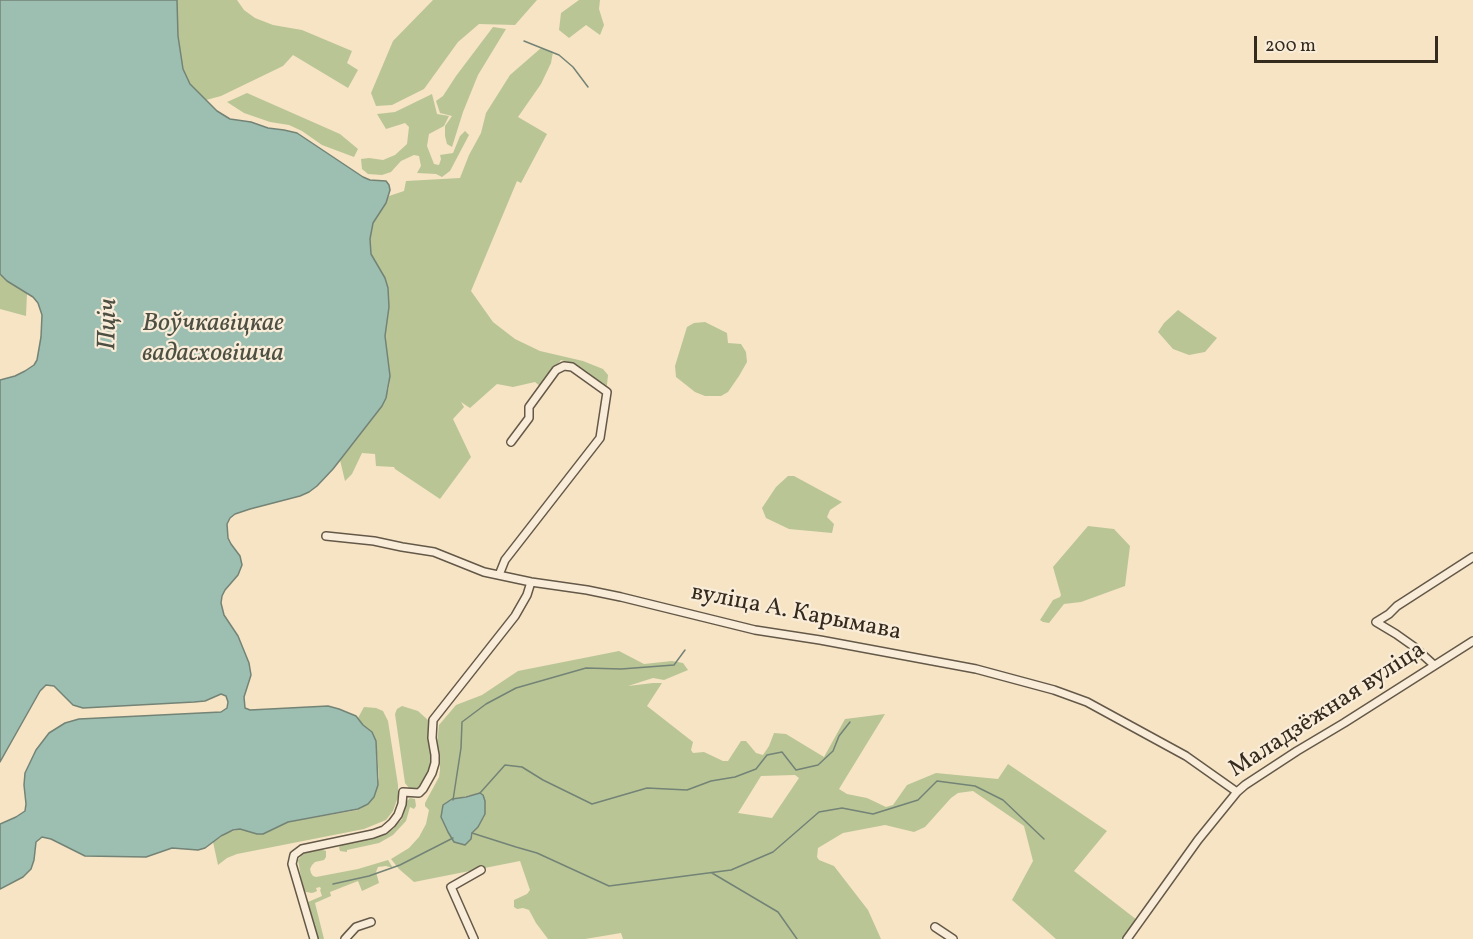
<!DOCTYPE html>
<html>
<head>
<meta charset="utf-8">
<style>
  body { margin:0 }
  #map { position:relative; width:1473px; height:939px; overflow:hidden; background:#f6e4c4; font-family:Vollkorn,serif }
  canvas { display:block }
  .scale { position:absolute; left:1254px; top:36px; width:184px; height:27px; box-sizing:border-box; border:3px solid #342a1e; border-top:0; padding-left:8px; font-size:18px; line-height:21px; white-space:nowrap; color:#342a1e; -webkit-text-stroke:4px #f9edd9; paint-order:stroke }
</style>
</head>
<body>
<div id="map">
<canvas width="1473" height="939"></canvas>
<div class="scale">200 m</div>
</div>
<script>
const g = document.querySelector('canvas').getContext('2d');
g.lineJoin = 'round';
function fill(path, color) { g.fillStyle = color; g.fill(path, 'evenodd'); }
const poly = rows => new Path2D(rows.map(r => 'M' + r).join(''));
function trace(path, color, width, dash) { g.strokeStyle = color; g.lineWidth = width; g.lineCap = dash ? 'butt' : 'round'; g.setLineDash(dash || []); g.stroke(path); }
function write(font, color, halo, rows, align = 'center') {
  g.font = font + ' Vollkorn,serif'; g.lineWidth = 4.5; g.setLineDash([]); g.textBaseline = 'middle'; g.strokeStyle = halo; g.fillStyle = color; for (const [text, x, y, turn = 0] of rows) {
    g.save(); g.translate(x, y); g.rotate((+turn || 0) * Math.PI / 180); g.textAlign = isNaN(turn) ? turn : align; if (halo) g.strokeText(text, 0, 0); g.fillText(text, 0, 0); g.restore();
  }
}
fill(poly([
  [177,0,237,0,244,10,255,18,273,25,302,30,352,51,347,63,358,70,348,88,293,55,283,66,221,96,206,100,190,84,183,69,178,36],
  [433,0,537,0,515,25,479,24,458,42,424,89,392,105,376,106,371,93,393,41],
  [579,0,600,0,599,9,604,25,600,35,586,25,569,38,559,30,561,13],
  [493,27,506,29,478,75,463,112,452,147,447,144,445,136,445,126,452,116,440,113,436,101,443,96,456,76],
  [541,48,553,52,551,63,541,84,518,117,547,134,521,183,517,181,471,291,493,322,515,339,540,351,583,361,603,369,608,375,607,385,606,386,575,364,561,360,541,387,535,382,513,387,497,384,470,408,461,402,464,407,453,419,471,457,440,499,395,469,394,467,376,466,375,454,362,453,352,474,345,481,340,460,382,406,389,388,390,376,385,336,389,298,388,288,385,278,371,254,370,239,373,223,389,196,404,191,406,181,460,178,469,155,481,133,486,113,510,75],
  [247,93,340,134,358,149,354,157,322,145,302,131,289,125,270,122,244,113,227,102],
  [432,94,437,114,449,116,444,126,429,134,427,146,434,164,439,165,441,159,440,155,453,153,460,136,465,131,469,135,450,171,442,177,436,174,417,173,421,166,419,156,414,155,401,161,391,172,382,175,368,174,362,169,361,159,369,158,383,160,395,155,407,144,409,127,405,123,386,129,377,114,395,112],
  [0,274,7,281,27,293,26,316,0,309],
  [1178,310,1217,338,1205,352,1189,355,1173,349,1158,332,1164,323],
  [705,322,727,333,728,343,741,344,746,352,747,362,739,376,728,392,721,396,705,396,695,392,676,377,675,366,687,327,694,323],
  [788,476,794,476,842,502,830,510,827,517,834,524,832,533,789,529,766,518,762,508,776,487],
  [1088,526,1114,529,1130,546,1125,586,1081,602,1064,604,1049,623,1043,622,1040,620,1053,600,1060,597,1061,595,1053,567],
  [619,651,644,664,672,661,683,663,688,670,664,680,653,678,628,686,653,683,662,683,647,706,693,742,691,750,693,753,704,752,723,761,728,761,741,741,746,741,756,753,763,755,769,746,774,733,786,734,824,757,845,719,885,714,839,789,847,794,867,798,886,807,893,805,907,785,936,773,998,779,1008,764,1107,831,1074,871,1137,920,1124,939,1056,939,1012,900,1033,861,1024,826,973,791,958,793,951,798,925,827,914,832,885,825,843,833,818,848,817,857,819,860,834,866,868,910,881,939,623,939,621,933,585,939,548,939,536,923,529,910,523,908,517,909,514,907,514,900,527,894,530,890,520,861,414,882,399,869,391,859,409,848,419,837,426,824,429,810,425,806,425,803,439,777,440,770,440,762,437,743,439,725,456,705,482,695,518,671],
  [795,775,799,778,772,818,738,813,761,776],
  [480,793,483,795,485,802,485,815,478,827,473,833,471,839,465,845,454,842,448,832,441,817,443,805,453,799],
  [402,706,418,711,429,721,428,738,432,760,430,771,424,782,419,787,414,789,409,788,405,783,395,714,397,709],
  [364,707,376,708,383,711,388,721,398,785,398,797,393,811,386,820,364,829,237,854,227,858,218,865,213,842,227,833,240,829,257,834,263,834,288,822,358,810,368,804,374,797,379,778,376,741,372,732,363,725,358,718],
  [410,798,415,799,416,806,414,809,410,807,406,821,393,835,379,843,347,850,347,852,340,851,339,847,341,845,375,838,393,829,402,819,407,801],
  [320,849,326,851,326,857,324,860,315,862,312,865,310,869,311,873,313,876,316,877,358,869,388,860,393,868,386,866,378,867,376,872,379,883,362,891,358,881,330,892,331,896,315,903,324,939,318,939,308,902,322,896,320,890,321,889,320,887,316,888,317,891,315,892,312,893,306,892,303,889,298,860,302,855,306,852]
]), '#bac596');
const water = poly([
  [0,0,177,0,178,36,183,69,190,84,217,111,230,119,251,122,268,128,284,130,297,133,363,177,370,180,386,181,389,185,390,190,386,203,373,223,370,239,371,254,385,278,388,288,389,307,385,336,390,376,386,398,382,406,333,469,317,486,309,492,300,496,250,509,235,514,230,518,227,524,228,538,231,544,240,556,242,565,238,575,225,590,222,596,221,603,224,615,238,636,249,663,251,675,244,697,245,708,250,710,328,706,339,709,356,716,363,725,372,732,376,741,378,785,374,797,368,804,358,809,288,822,263,834,257,834,240,829,233,830,221,836,205,848,198,850,172,848,146,857,85,856,51,839,42,837,36,842,34,860,31,869,23,877,0,889,0,824,16,817,25,811,26,804,24,785,25,773,36,750,49,733,65,723,79,719,221,712,227,708,228,702,226,696,221,694,205,701,194,702,83,708,73,705,54,686,46,685,40,691,0,762,0,380,15,376,25,371,34,365,37,360,41,337,42,315,38,303,33,297,7,281,0,274,0,0],
  [480,793,483,795,485,801,485,814,478,827,472,833,471,839,465,845,454,842,448,832,441,817,443,805,452,799,466,797,480,793]
]);
fill(water, '#9dbfb1');
trace(water, '#738376', 1.5);
trace(poly([
  [524,41,559,55,573,67,588,87],
  [480,793,505,765,522,767,543,780,592,804,647,788,687,790,711,781,735,777,756,769,767,755,782,752,796,770,818,765,833,751,839,736,850,722],
  [453,800,461,748,462,722,486,704,516,688,586,668,621,669,674,665,685,650],
  [472,833,516,847,537,853,609,886,731,870,773,852,819,812,842,808,873,814,918,800,937,781,975,786,1003,800,1044,839],
  [712,873,778,912,797,939],
  [333,884,369,876,400,865,453,838]
]), '#738376', 1.5);
const street = poly([
  [326,536,374,541,402,547,434,552,484,572,531,582,587,590,621,597,755,630,820,640,976,669,1054,690,1087,702,1186,756,1237,792],
  [499,575,505,560,600,438,607,392,572,367,564,366,556,370,529,407,529,418,511,442],
  [1434,665,1413,646,1396,634,1376,622,1389,614,1397,606,1473,557],
  [935,927,953,939],
  [314,939,292,864,294,855,302,849,373,834,384,830,392,823,398,815,402,804,403,792,419,793,423,789,432,773,435,763,435,755,432,738,433,720,515,616,527,595,531,582],
  [345,939,356,927,371,922],
  [474,939,451,887,481,870],
  [1127,939,1198,840,1237,792,1245,785,1297,751,1344,723,1473,641]
]);
trace(street, '#645848', 10);
trace(street, '#f9edd9', 7);
write('24px', '#342a1e', '#f9edd9', [
  ["вуліца А. Карымава",796,614,11],
  ["Маладзёжная вуліца",1328,711,-33]
]);
write('italic 26px', '#4e4f43', '#f9edd9', [
  ["Пціч",110,324,-89],
  ["Воўчкавіцкае",213,325],
  ["вадасховішча",213,355]
]);
</script>
</body>
</html>
